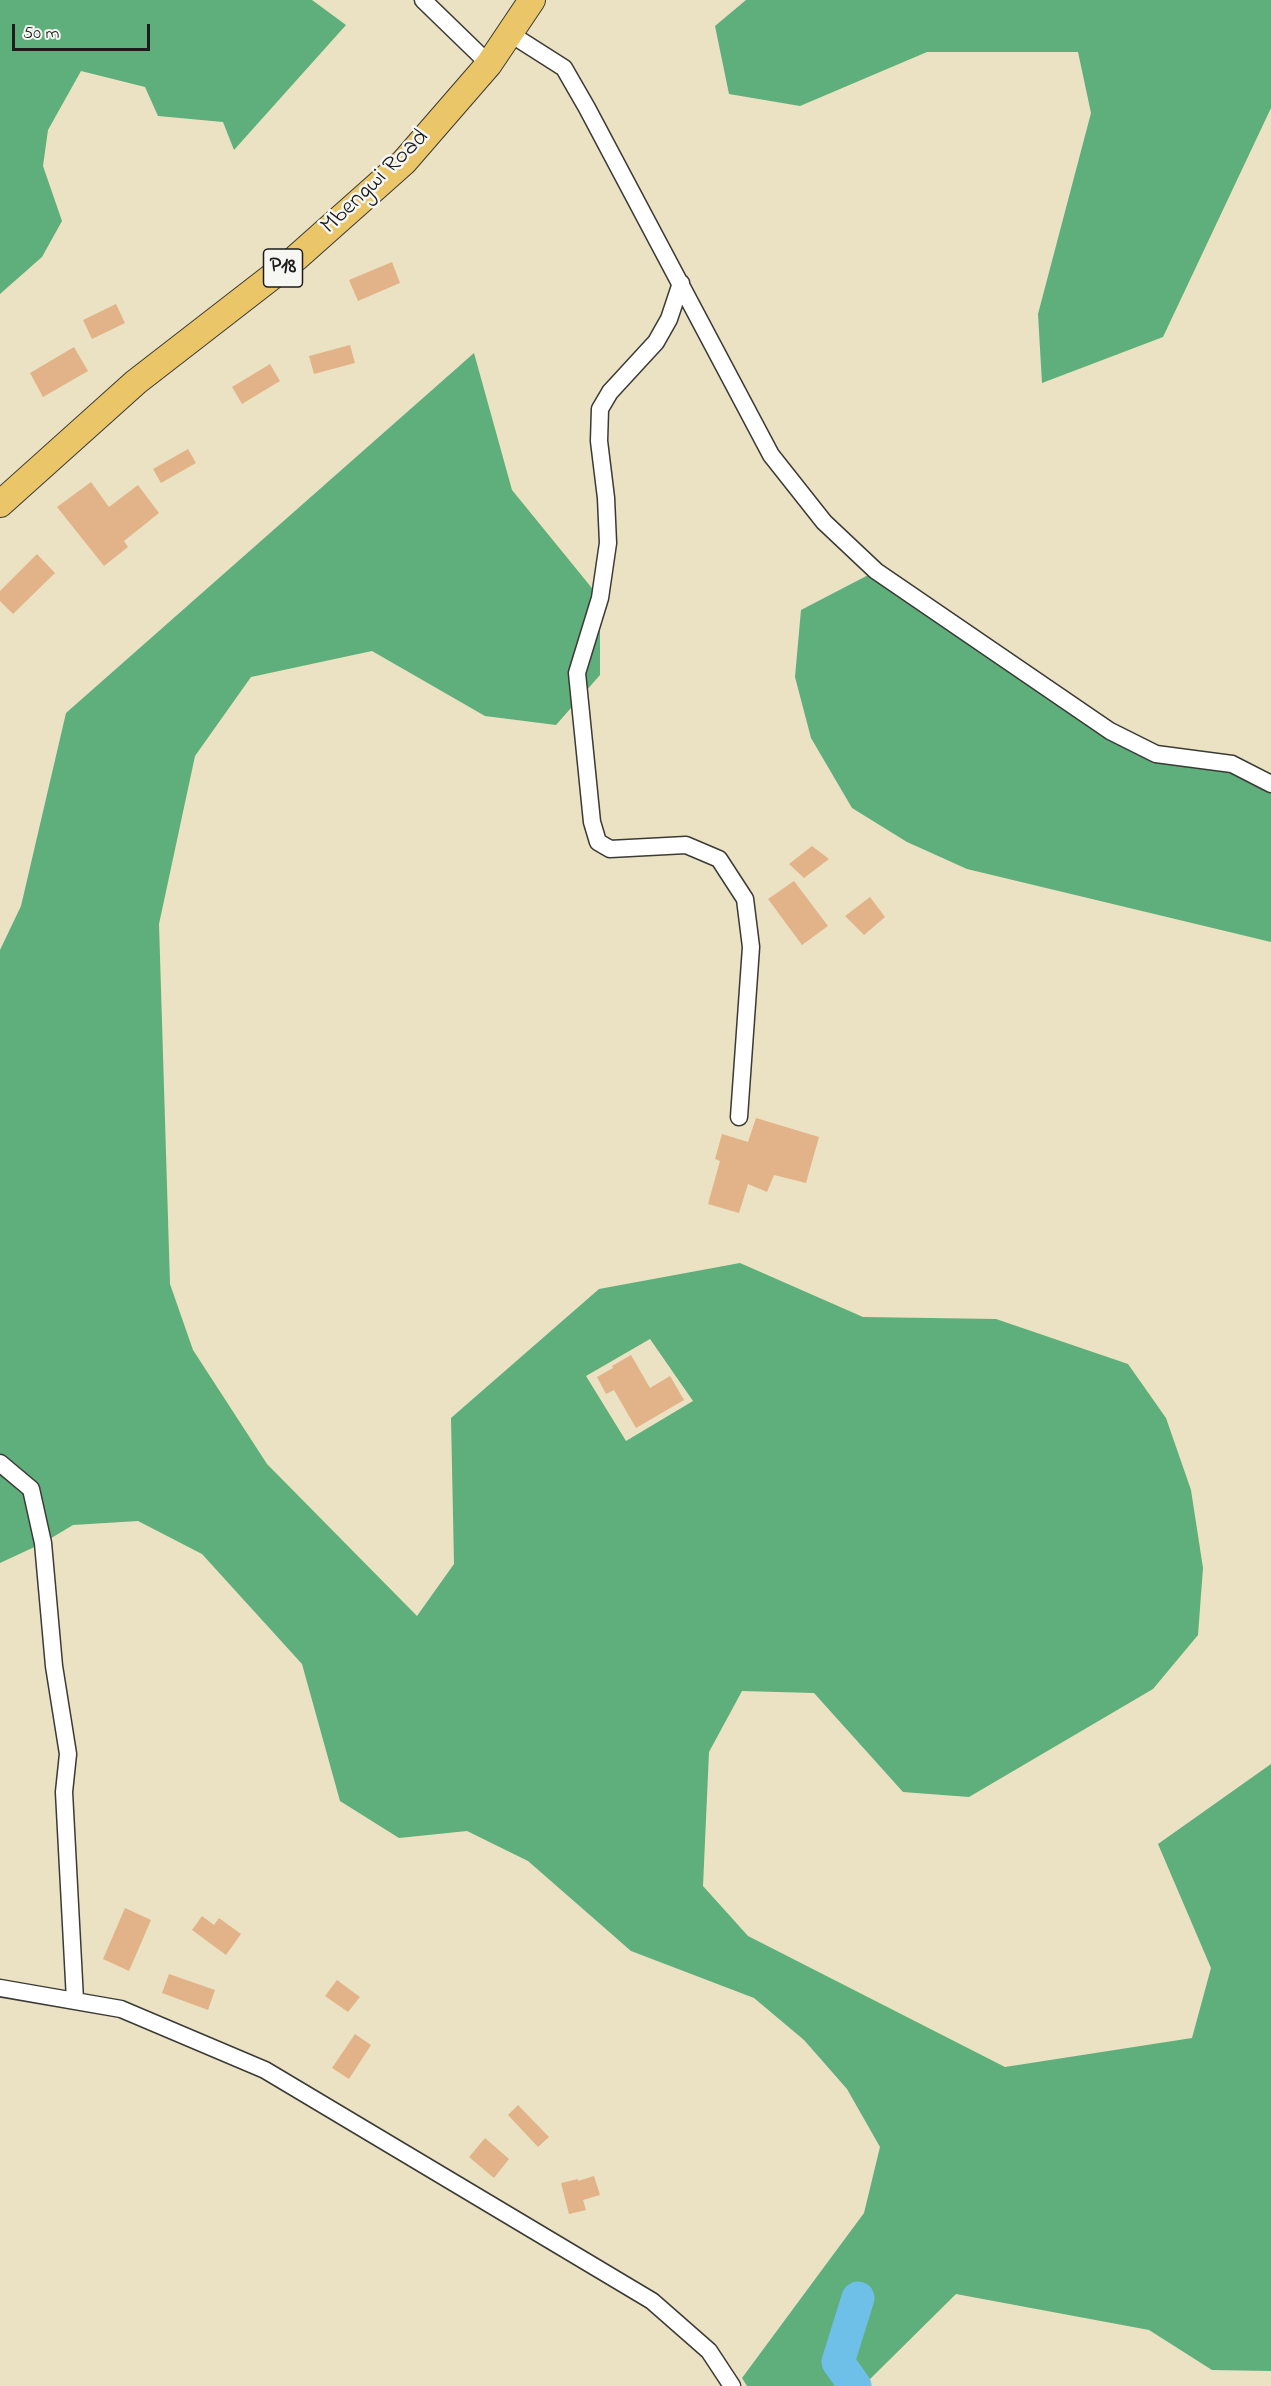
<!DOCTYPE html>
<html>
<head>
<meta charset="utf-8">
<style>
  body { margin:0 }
  #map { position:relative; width:1271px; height:2386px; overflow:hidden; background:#eae2c3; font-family:"Indie Flower",sans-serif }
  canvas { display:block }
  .scale { position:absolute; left:12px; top:24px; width:138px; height:27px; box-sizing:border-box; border:3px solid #1c1c1c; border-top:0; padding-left:8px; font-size:18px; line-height:21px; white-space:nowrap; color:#1c1c1c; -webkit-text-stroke:4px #f6f6f2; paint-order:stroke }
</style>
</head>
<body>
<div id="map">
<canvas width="1271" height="2386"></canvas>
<div class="scale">50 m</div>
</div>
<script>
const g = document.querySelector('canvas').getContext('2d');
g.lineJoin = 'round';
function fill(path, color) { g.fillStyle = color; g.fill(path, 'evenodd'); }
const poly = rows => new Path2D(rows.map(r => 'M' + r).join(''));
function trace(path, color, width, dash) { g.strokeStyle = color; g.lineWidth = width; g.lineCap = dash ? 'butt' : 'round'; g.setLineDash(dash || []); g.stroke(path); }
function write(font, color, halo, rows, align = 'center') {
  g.font = font + ' "Indie Flower",sans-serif'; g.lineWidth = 5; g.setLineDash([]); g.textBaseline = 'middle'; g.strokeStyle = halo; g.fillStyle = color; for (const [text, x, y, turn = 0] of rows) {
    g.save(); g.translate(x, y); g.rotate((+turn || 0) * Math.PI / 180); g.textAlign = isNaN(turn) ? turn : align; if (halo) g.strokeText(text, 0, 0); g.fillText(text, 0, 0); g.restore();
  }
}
fill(poly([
  [0,0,312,0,346,25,234,150,223,122,158,116,145,87,81,71,48,130,43,166,62,221,42,257,0,294],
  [746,0,1271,0,1271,108,1163,337,1042,383,1038,314,1091,113,1078,52,927,52,800,106,729,94,715,26],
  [474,353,512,490,600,598,600,675,556,725,485,716,372,651,251,677,195,756,159,924,170,1284,193,1350,267,1464,417,1616,454,1564,451,1418,599,1289,740,1263,863,1317,996,1319,1128,1364,1166,1418,1191,1490,1203,1568,1198,1635,1153,1689,969,1797,903,1792,814,1693,742,1691,709,1752,703,1886,748,1936,1005,2067,1192,2038,1211,1968,1158,1844,1271,1764,1271,2371,1212,2370,1149,2330,956,2294,863,2386,747,2386,742,2378,864,2213,880,2147,847,2089,804,2040,754,1998,631,1951,528,1861,467,1831,399,1838,340,1801,302,1664,202,1554,138,1521,73,1525,43,1543,0,1563,0,950,21,906,66,713],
  [650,1339,693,1401,626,1441,586,1376],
  [876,571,1156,754,1232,764,1271,788,1271,942,967,869,907,842,852,808,811,738,795,677,801,610]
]), '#5eaf7b');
trace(poly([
  [855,2386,838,2362,858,2298]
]), '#6ec0e9', 33);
fill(poly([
  [392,262,400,283,358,301,349,280],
  [116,304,125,323,92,339,83,320],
  [350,345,355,363,314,374,309,356],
  [74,347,88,371,43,397,30,373],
  [270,364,280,381,242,404,232,387],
  [188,449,196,463,161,483,153,469],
  [91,482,109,507,138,485,159,513,124,541,128,547,104,566,57,507],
  [37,554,55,573,13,614,0,601,0,591],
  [812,846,829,859,804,878,789,864],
  [794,881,828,926,802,945,768,899],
  [870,897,885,917,864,935,845,916],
  [756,1118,819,1137,806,1183,774,1175,767,1192,748,1184,739,1213,708,1204,720,1161,715,1159,722,1134,748,1142],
  [631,1355,650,1388,670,1376,684,1400,636,1428,614,1390,606,1394,597,1377,613,1368,612,1366],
  [125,1908,151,1920,129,1971,103,1959],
  [202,1916,214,1925,219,1918,241,1934,226,1955,192,1930],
  [169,1974,215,1990,208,2010,162,1993],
  [337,1980,360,1997,348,2012,325,1996],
  [355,2034,371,2045,349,2079,332,2068],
  [518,2105,549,2137,538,2147,508,2115],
  [485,2138,509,2159,494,2178,469,2157],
  [594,2176,600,2195,583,2200,586,2210,569,2214,561,2183,578,2179,578,2181]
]), '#e2b388');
const minor = poly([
  [423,0,489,64],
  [509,33,564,68,587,108,771,455,824,522,876,571,1110,731,1156,754,1232,764,1271,784],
  [681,283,669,319,656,342,610,392,600,409,599,441,606,498,608,543,600,598,577,673,592,822,598,842,610,849,686,845,719,859,745,899,751,947,739,1117],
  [0,1463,31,1489,43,1543,54,1666,68,1754,64,1792,75,2000],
  [0,1988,121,2009,265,2070,652,2301,709,2351,732,2386]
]);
const primary = poly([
  [0,504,136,382,296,258,404,162,489,64,532,0]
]);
trace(minor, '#3b3a35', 19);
trace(primary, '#3b3a35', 28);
trace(minor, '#fff', 16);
trace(primary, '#ebc669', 26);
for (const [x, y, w] of [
  [283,268,39]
]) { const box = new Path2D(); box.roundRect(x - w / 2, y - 19, w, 38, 4.5); g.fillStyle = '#f6f6f2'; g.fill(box); trace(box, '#1c1c1c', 1.5); }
write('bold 22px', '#1c1c1c', null, [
  ["P18",283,268]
]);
write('24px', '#1c1c1c', '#f6f6f2', [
  ["Mbengwi Road",376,183,-44]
]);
</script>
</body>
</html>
